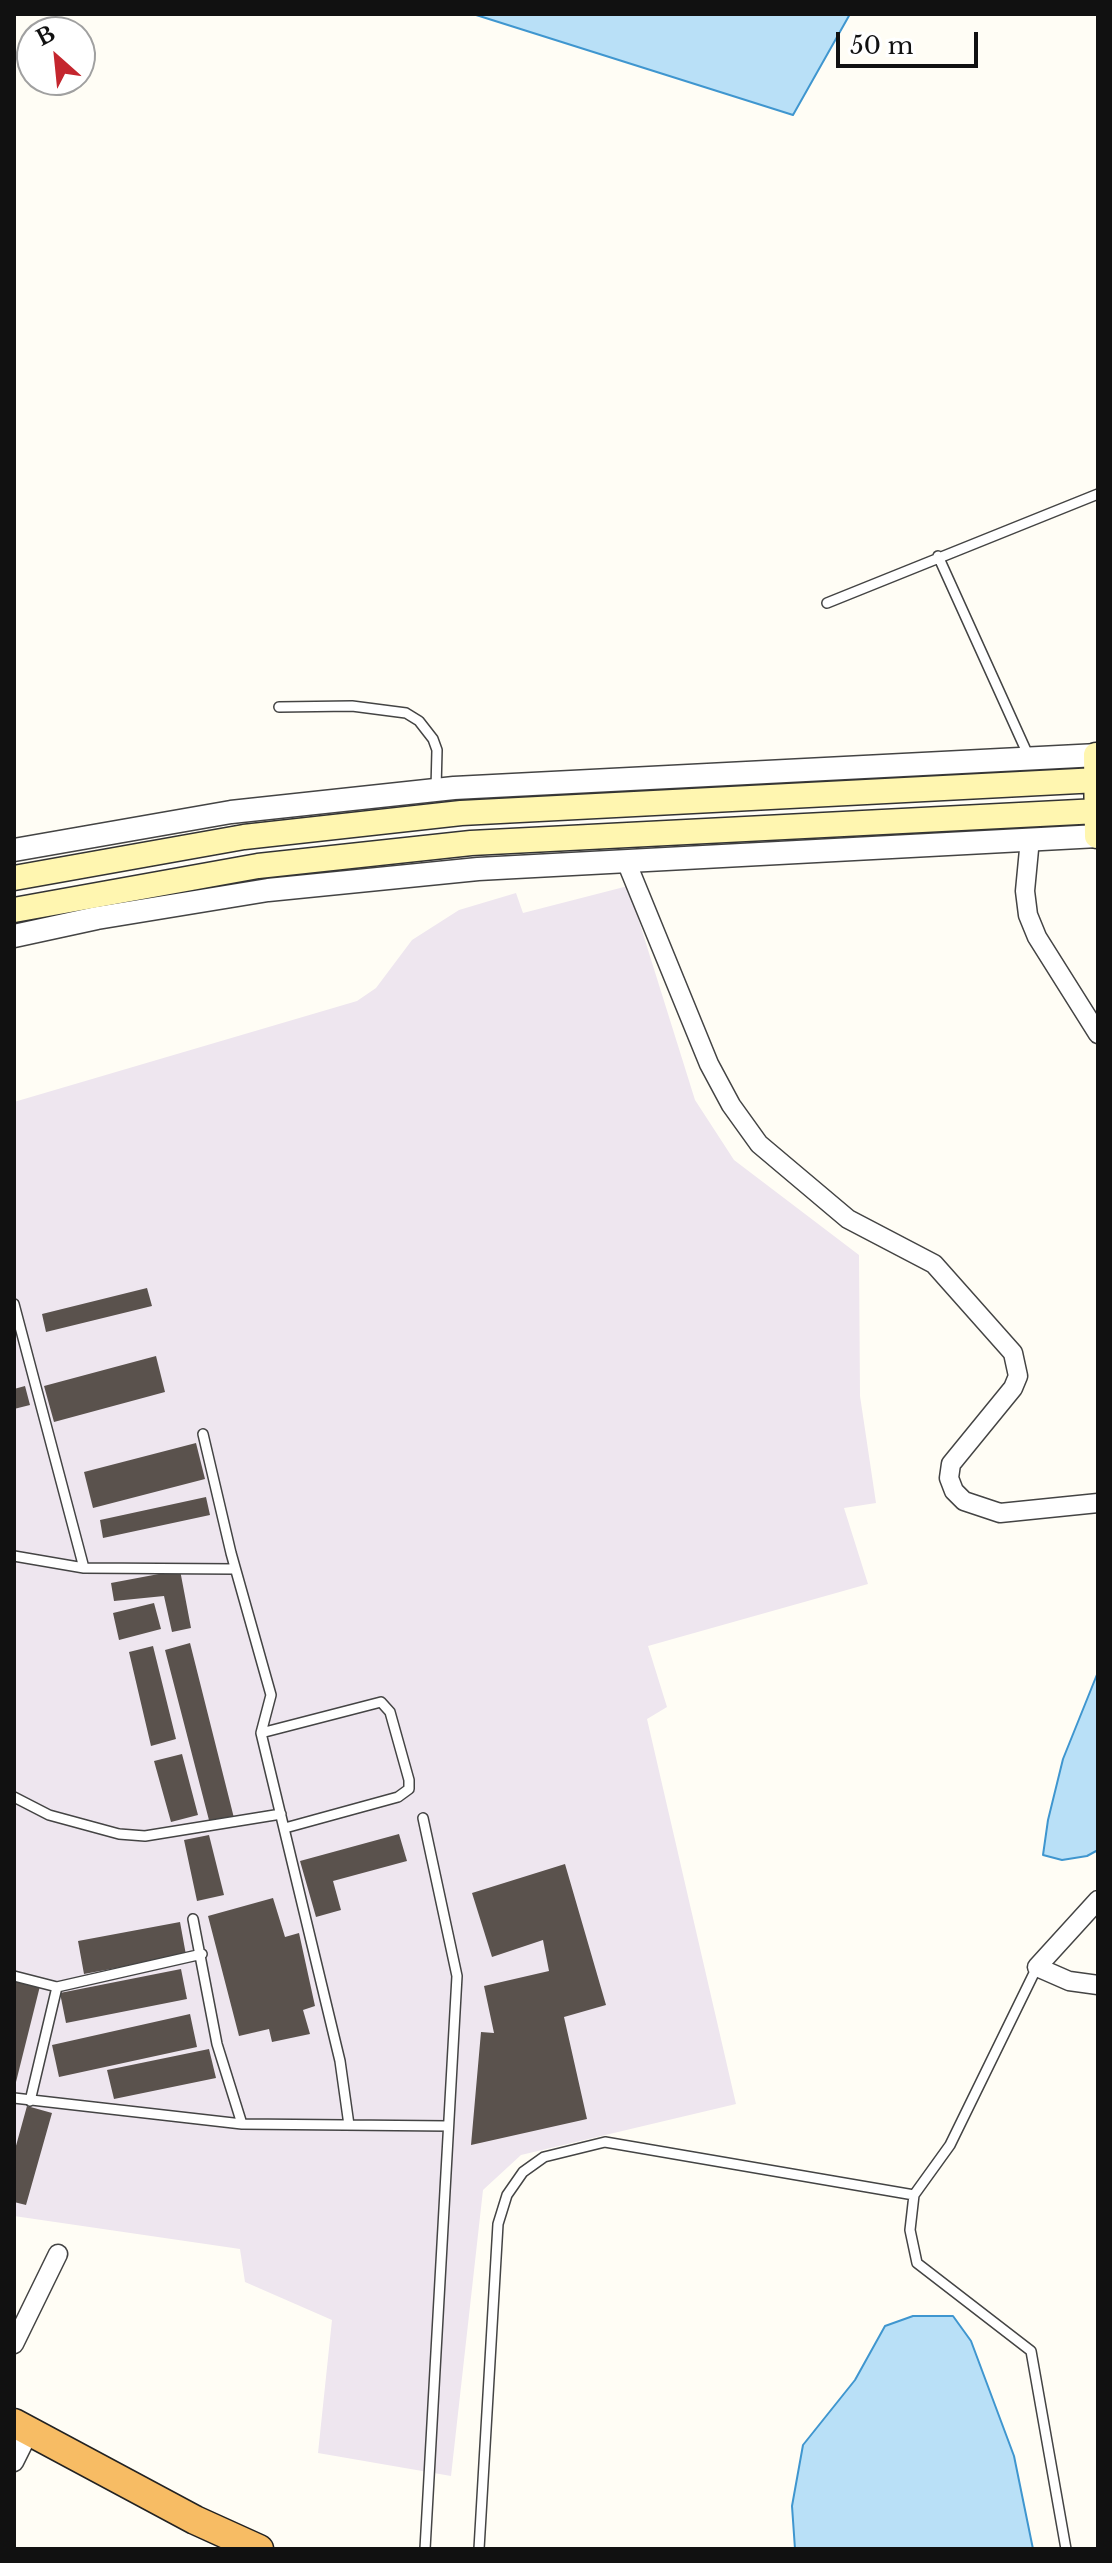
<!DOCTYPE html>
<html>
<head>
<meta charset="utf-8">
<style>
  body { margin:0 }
  #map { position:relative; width:1112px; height:2563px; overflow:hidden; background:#fffdf5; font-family:"Libre Baskerville",serif }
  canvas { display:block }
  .frame { position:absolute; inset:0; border:16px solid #111; pointer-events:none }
  .north { position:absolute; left:16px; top:16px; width:80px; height:80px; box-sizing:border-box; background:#fff; border:2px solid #a0a0a0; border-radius:50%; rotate:333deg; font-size:22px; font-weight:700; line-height:32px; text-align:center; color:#111 }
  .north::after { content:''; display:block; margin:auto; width:28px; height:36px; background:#c4262e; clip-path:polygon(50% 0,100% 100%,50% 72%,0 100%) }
  .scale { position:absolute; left:836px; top:32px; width:142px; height:36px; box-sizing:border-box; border:4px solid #111; border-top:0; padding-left:10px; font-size:24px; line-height:28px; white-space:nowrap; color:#111; -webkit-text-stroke:6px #fff; paint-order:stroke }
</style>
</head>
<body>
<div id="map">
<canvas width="1112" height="2563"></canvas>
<div class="frame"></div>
<div class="north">B</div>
<div class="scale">50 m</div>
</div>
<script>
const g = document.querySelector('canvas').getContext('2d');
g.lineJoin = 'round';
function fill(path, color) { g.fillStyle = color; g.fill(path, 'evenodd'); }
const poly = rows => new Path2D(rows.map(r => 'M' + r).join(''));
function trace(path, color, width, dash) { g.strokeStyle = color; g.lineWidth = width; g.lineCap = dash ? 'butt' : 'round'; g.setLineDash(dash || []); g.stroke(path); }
fill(poly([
  [628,886,695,1100,734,1160,859,1255,860,1396,876,1503,844,1508,868,1584,648,1646,667,1707,647,1719,736,2104,521,2155,483,2190,451,2476,318,2453,332,2320,245,2282,240,2249,14,2216,14,1102,357,1001,376,988,412,940,459,910,516,893,523,913]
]), '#eee6ef');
const water = poly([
  [473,14,850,14,793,115,473,14],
  [1098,1672,1098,1850,1087,1856,1062,1860,1043,1855,1048,1820,1063,1759,1098,1672],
  [913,2316,953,2316,971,2341,1014,2456,1033,2549,795,2549,792,2506,803,2445,855,2380,885,2326,913,2316]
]);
fill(water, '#b9e0f7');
trace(water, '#3f96cf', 2);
fill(poly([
  [147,1288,152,1306,46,1332,42,1314],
  [156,1356,165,1392,54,1422,44,1386],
  [25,1386,30,1405,14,1409,14,1389],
  [196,1443,205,1479,93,1508,84,1472],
  [206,1497,210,1515,103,1538,100,1520],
  [180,1570,191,1628,172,1632,164,1596,114,1601,111,1583],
  [154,1603,161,1629,119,1640,113,1613],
  [190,1643,234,1818,210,1824,165,1650],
  [153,1646,176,1739,151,1746,129,1652],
  [182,1754,198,1815,171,1822,154,1761],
  [399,1834,407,1861,333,1881,341,1910,316,1917,300,1861],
  [209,1835,224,1895,197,1901,184,1840],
  [565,1864,606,2005,564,2017,587,2119,471,2145,481,2032,494,2033,484,1986,549,1971,543,1940,492,1957,472,1893],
  [273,1898,285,1937,299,1933,315,2006,303,2010,310,2034,272,2042,269,2029,239,2036,208,1916],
  [180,1922,186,1955,84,1974,78,1941],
  [181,1969,187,1999,66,2023,60,1993],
  [16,1980,40,1986,15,2086,14,1987],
  [190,2014,197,2047,59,2077,52,2045],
  [209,2049,216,2078,114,2099,107,2070],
  [27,2106,52,2113,26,2205,14,2202,14,2153]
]), '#5a524d');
const service = poly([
  [938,556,1029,757],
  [827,603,1098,494],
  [279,707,352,706,406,713,419,721,433,739,437,750,436,789],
  [14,1304,84,1568],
  [203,1434,231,1553,271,1695,261,1733,340,2061,349,2125],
  [14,1556,84,1568,235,1569],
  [261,1733,381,1702,390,1712,409,1780,409,1789,398,1797,285,1828],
  [14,1797,49,1815,119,1834,145,1836,281,1814],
  [423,1818,457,1976,425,2549],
  [193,1919,217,2044,242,2124,448,2126],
  [14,1976,57,1987,202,1954],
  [14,2098,242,2124],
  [30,2101,57,1987],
  [914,2195,910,2230,917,2263,1031,2351,1066,2549],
  [479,2549,498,2224,507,2195,523,2172,544,2157,605,2142,914,2195,950,2145,1037,1967]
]);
const minor = poly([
  [1030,839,1025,891,1028,915,1037,937,1098,1034],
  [626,861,709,1064,731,1105,759,1144,848,1219,934,1264,1013,1353,1018,1376,1013,1388,951,1464,949,1478,954,1491,964,1501,1000,1513,1098,1503],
  [1098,1900,1037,1967,1069,1981,1098,1985],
  [14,2344,58,2254],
  [14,2462,29,2432]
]);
const tertiary = poly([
  [14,850,231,812,454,788,1098,755],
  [14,936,97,918,268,890,478,869,1098,836]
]);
const secondary = poly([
  [1096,755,1097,836],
  [14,878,244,837,461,813,1098,780],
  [14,910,258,866,471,843,1098,811]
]);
const trunk = poly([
  [14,2423,195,2520,259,2549]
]);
trace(service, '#444', 12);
trace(minor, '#444', 21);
trace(tertiary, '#444', 25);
trace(secondary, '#333', 27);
trace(trunk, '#222', 31);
trace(service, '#fff', 9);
trace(minor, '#fff', 18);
trace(tertiary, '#fff', 22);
trace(secondary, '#fff6b0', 24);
trace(trunk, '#f7bc64', 28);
</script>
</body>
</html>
